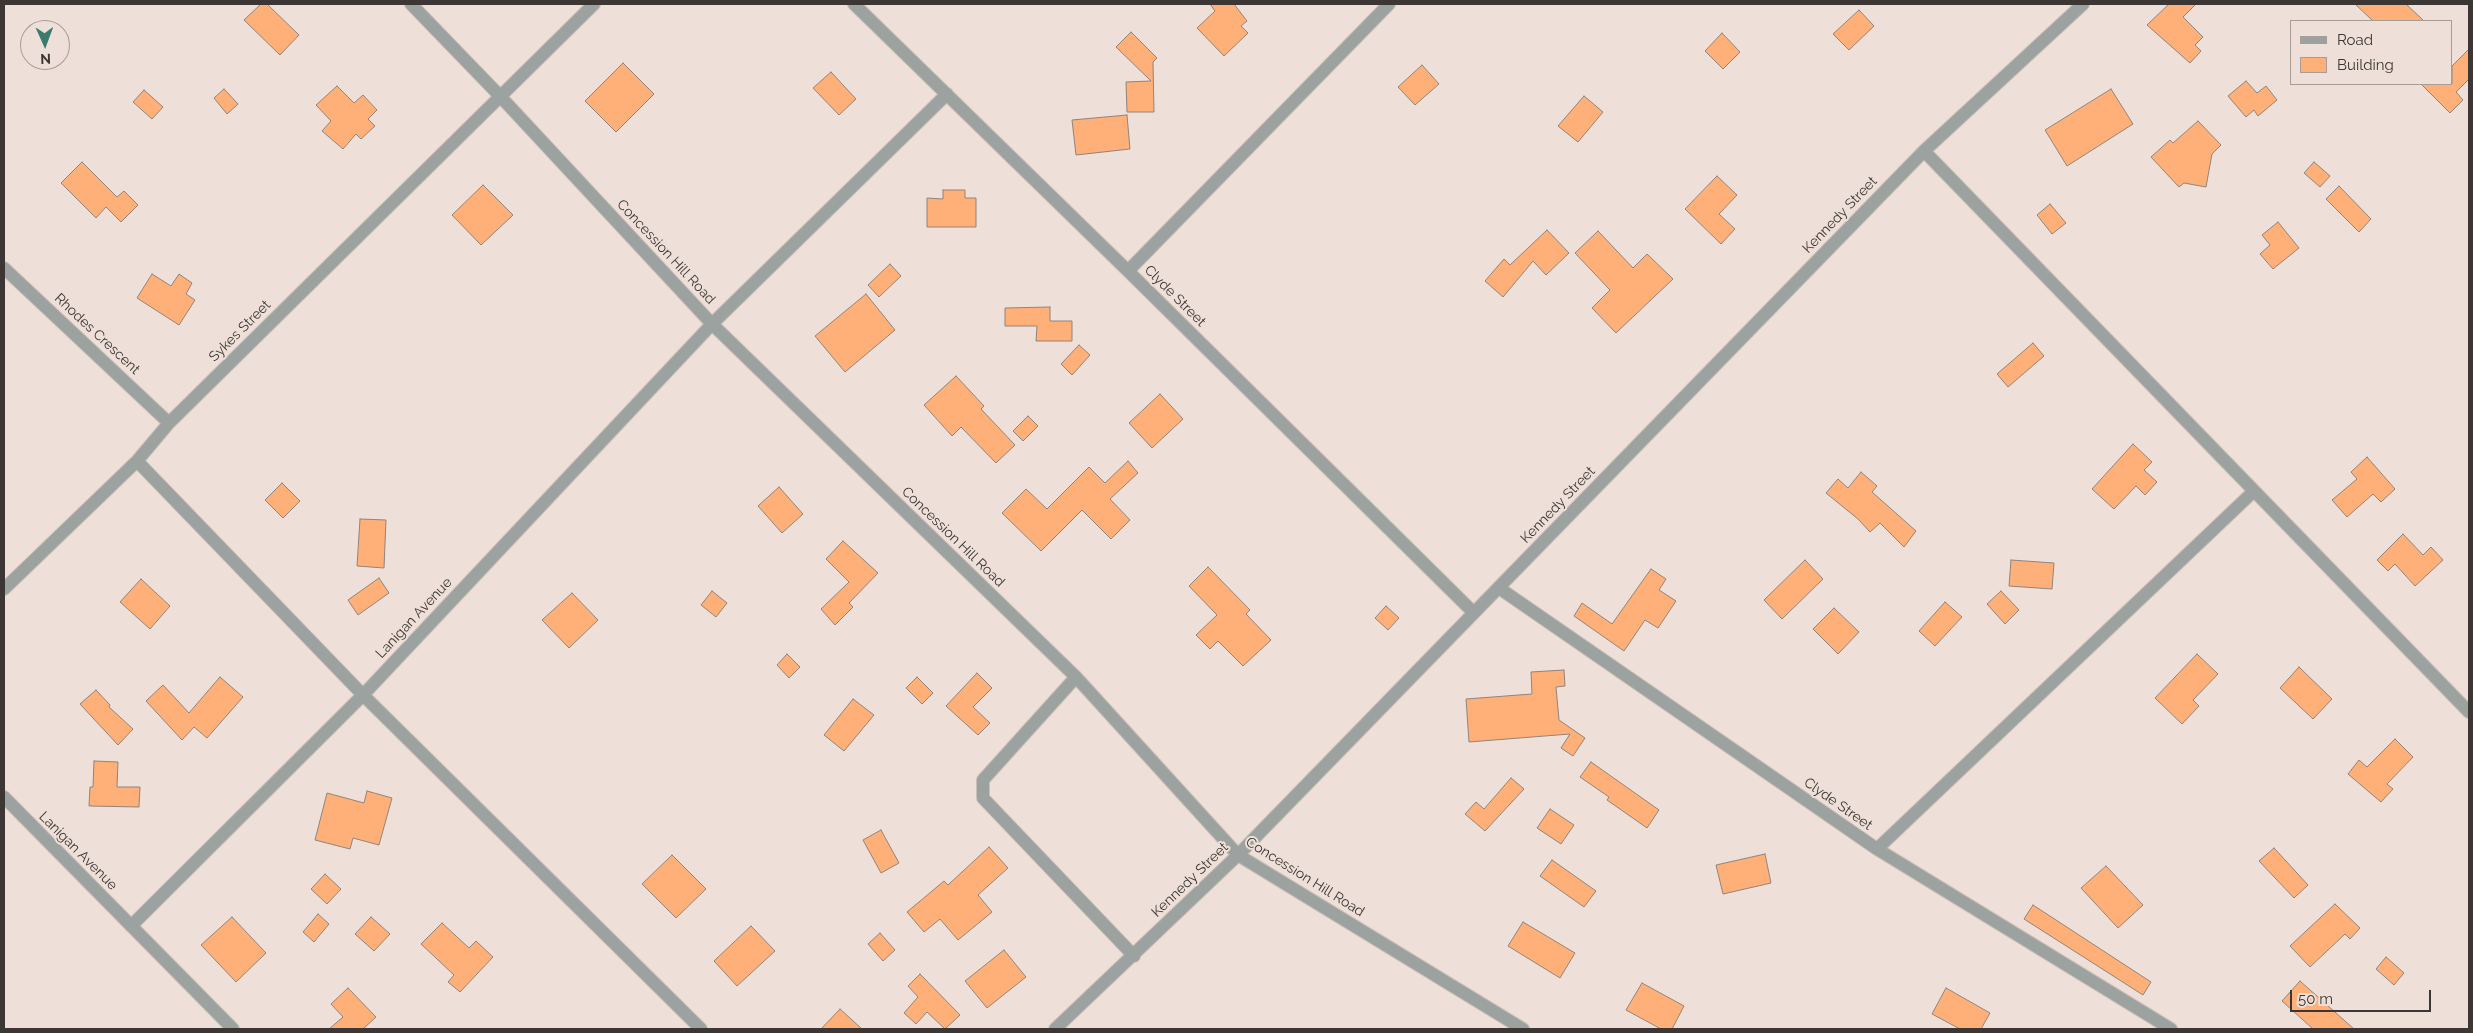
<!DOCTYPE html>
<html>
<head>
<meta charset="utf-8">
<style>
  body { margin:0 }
  #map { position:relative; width:2473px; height:1033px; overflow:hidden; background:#eee0d8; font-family:Raleway,sans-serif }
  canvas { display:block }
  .frame { position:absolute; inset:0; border:5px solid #3c3734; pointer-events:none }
  .legend { position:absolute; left:2290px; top:20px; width:162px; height:65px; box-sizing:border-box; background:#eee0d8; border:1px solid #a79c96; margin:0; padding:6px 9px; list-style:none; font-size:15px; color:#3c3734 }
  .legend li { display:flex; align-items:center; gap:10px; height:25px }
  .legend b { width:25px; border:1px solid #a79c96 }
  .north { position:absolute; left:20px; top:20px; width:50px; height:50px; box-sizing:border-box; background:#eee0d8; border:1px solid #a79c96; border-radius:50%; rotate:178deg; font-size:14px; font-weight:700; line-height:20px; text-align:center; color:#3c3734 }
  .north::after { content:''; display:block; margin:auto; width:18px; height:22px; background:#397b6d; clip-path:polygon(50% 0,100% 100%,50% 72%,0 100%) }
  .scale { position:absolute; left:2290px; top:990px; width:141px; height:22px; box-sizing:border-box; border:2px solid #3c3734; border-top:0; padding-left:6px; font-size:15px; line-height:18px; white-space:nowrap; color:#3c3734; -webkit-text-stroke:4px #eee0d8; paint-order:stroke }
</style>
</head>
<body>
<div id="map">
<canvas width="2473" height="1033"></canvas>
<div class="frame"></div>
<ul class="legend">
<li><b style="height:6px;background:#9ba2a0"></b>Road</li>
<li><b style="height:14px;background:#ffaf78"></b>Building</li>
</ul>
<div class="north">N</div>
<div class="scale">50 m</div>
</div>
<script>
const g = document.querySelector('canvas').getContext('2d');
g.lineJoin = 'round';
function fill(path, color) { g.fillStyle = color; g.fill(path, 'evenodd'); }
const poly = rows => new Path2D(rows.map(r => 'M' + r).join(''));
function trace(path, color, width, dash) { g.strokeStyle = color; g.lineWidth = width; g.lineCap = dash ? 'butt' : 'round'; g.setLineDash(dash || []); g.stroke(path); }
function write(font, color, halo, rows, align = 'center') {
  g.font = font + ' Raleway,sans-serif'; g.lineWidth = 4; g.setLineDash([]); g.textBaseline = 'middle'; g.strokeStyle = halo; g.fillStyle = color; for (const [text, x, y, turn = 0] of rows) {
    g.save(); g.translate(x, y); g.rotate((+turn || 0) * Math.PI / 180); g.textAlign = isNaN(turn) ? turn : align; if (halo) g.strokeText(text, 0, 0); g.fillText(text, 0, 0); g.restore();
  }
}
const building = poly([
  [261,4,267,4,299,35,280,55,244,20,261,4],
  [1210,4,1234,4,1247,21,1241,26,1248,33,1224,56,1197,28,1215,11,1210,4],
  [2169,4,2196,4,2183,17,2203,37,2195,45,2201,51,2190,63,2147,25,2169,4],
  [2355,4,2406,4,2424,21,2373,21,2355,4],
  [1859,10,1874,26,1849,50,1833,34,1859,10],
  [1131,32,1157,58,1153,62,1154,112,1127,112,1126,82,1151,81,1116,47,1131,32],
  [1722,33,1740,52,1723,69,1705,51,1722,33],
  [2469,49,2469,79,2456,92,2463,100,2450,113,2421,84,2452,84,2452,66,2469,49],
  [623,63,654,94,616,132,585,101,623,63],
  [1422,65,1439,84,1415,105,1398,87,1422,65],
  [831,72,856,99,839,115,813,88,831,72],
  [2246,81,2257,93,2266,86,2277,100,2258,116,2254,110,2246,117,2228,96,2246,81],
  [337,86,354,103,363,95,377,110,368,119,375,126,361,139,356,134,343,149,322,131,331,121,316,105,337,86],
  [224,89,238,104,227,114,214,98,224,89],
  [2111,89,2133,124,2067,166,2045,130,2111,89],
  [144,90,163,107,152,119,133,102,144,90],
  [1584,96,1603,112,1578,142,1558,126,1584,96],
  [1127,115,1130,149,1076,155,1072,120,1127,115],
  [2198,121,2221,145,2212,154,2206,187,2184,183,2179,187,2151,157,2170,140,2173,143,2198,121],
  [82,162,117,197,124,191,138,205,121,222,106,207,96,218,61,183,82,162],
  [2314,162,2330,176,2320,187,2304,173,2314,162],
  [1717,176,1737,195,1719,214,1735,229,1721,244,1685,209,1717,176],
  [483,185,513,215,481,245,452,215,483,185],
  [2339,186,2371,219,2359,232,2326,199,2339,186],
  [943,190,965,190,965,198,976,198,976,227,927,227,927,198,943,199,943,190],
  [2050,204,2066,223,2052,234,2037,215,2050,204],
  [2278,222,2299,248,2273,269,2260,254,2270,245,2262,235,2278,222],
  [1547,230,1569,253,1546,275,1533,261,1503,297,1485,281,1504,259,1510,265,1547,230],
  [1598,231,1633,268,1647,254,1673,279,1616,333,1592,308,1610,290,1575,253,1598,231],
  [890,264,901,276,879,297,868,285,890,264],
  [152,274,171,286,179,274,192,283,186,294,195,300,179,325,137,298,152,274],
  [866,294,895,330,845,372,815,336,866,294],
  [1050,307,1050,321,1072,321,1072,341,1036,341,1037,326,1005,326,1005,308,1050,307],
  [2033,343,2044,356,2008,387,1997,374,2033,343],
  [1079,345,1090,355,1072,375,1061,364,1079,345],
  [956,376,984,406,981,409,1015,445,996,463,961,427,952,436,924,405,956,376],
  [1160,394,1183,419,1152,448,1129,423,1160,394],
  [1028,416,1038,426,1023,441,1013,431,1028,416],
  [2133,444,2152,462,2144,470,2157,482,2145,495,2136,486,2114,509,2092,489,2133,444],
  [2367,457,2395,489,2381,502,2373,494,2347,517,2332,500,2357,479,2351,472,2367,457],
  [1128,461,1138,473,1110,499,1130,520,1111,539,1082,510,1041,551,1002,513,1026,489,1047,509,1089,467,1105,483,1128,461],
  [1861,472,1877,486,1872,492,1916,531,1904,547,1880,523,1870,532,1858,519,1826,493,1838,479,1848,488,1861,472],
  [282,483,300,501,283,518,265,500,282,483],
  [779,487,803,514,782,533,758,506,779,487],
  [360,519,386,520,384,568,357,566,360,519],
  [2403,534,2423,555,2431,547,2443,560,2415,586,2395,564,2388,571,2377,560,2403,534],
  [843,541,878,573,849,603,853,607,835,625,821,609,849,582,826,559,843,541],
  [1805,560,1823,579,1782,619,1764,600,1805,560],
  [2011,560,2054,563,2052,589,2009,586,2011,560],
  [1208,567,1250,610,1246,614,1271,640,1243,666,1218,641,1210,649,1196,635,1217,615,1189,586,1208,567],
  [1651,569,1666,579,1659,590,1676,601,1658,628,1645,620,1624,651,1574,616,1582,603,1612,624,1651,569],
  [379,578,389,593,358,615,348,600,379,578],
  [141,579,170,606,150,629,120,602,141,579],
  [712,591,727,603,716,617,701,605,712,591],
  [2001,591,2019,610,2005,624,1987,604,2001,591],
  [572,593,598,620,569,648,542,620,572,593],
  [1945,602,1962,617,1935,646,1919,631,1945,602],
  [1386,606,1399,618,1388,630,1375,618,1386,606],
  [1834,608,1859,632,1838,654,1813,629,1834,608],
  [787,654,800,667,789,678,777,665,787,654],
  [2197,654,2218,674,2193,700,2199,706,2182,724,2155,698,2197,654],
  [2299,667,2332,699,2313,719,2280,688,2299,667],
  [1564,670,1565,686,1556,687,1559,720,1585,738,1573,756,1561,748,1570,734,1469,742,1466,699,1532,694,1531,672,1564,670],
  [977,673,992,688,973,707,990,723,978,735,946,706,977,673],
  [220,677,243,697,207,738,194,727,182,740,146,701,163,685,189,713,220,677],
  [917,677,933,693,922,704,906,688,917,677],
  [96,690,110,705,109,707,133,729,118,745,80,704,96,690],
  [853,699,874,715,844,751,824,735,853,699],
  [2395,739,2413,757,2387,784,2393,789,2381,802,2348,774,2359,760,2367,767,2395,739],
  [94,761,118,762,117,787,140,787,139,807,89,806,90,787,93,787,94,761],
  [1591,762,1659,810,1647,828,1607,800,1609,797,1580,777,1591,762],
  [1511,778,1524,789,1485,831,1465,814,1476,802,1484,809,1511,778],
  [367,791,392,798,379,845,353,838,350,849,315,840,327,793,364,803,367,791],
  [1550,809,1574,825,1561,844,1537,828,1550,809],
  [881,830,899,863,881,873,863,840,881,830],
  [989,847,1008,868,978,895,992,912,958,940,940,919,924,932,907,912,944,881,948,885,989,847],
  [2274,848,2308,885,2294,898,2259,861,2274,848],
  [1765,854,1771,883,1723,894,1716,865,1765,854],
  [672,855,706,889,676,918,642,884,672,855],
  [1552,860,1596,891,1584,907,1540,876,1552,860],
  [2106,866,2143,905,2118,928,2081,888,2106,866],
  [325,874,341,889,327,904,311,889,325,874],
  [2335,904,2360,928,2350,939,2345,934,2310,967,2290,946,2335,904],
  [2033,905,2151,982,2143,995,2024,919,2033,905],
  [318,914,329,924,314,942,303,932,318,914],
  [232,917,266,953,236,982,201,945,232,917],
  [371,917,390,934,374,951,355,934,371,917],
  [1523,922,1575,953,1560,978,1508,946,1523,922],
  [442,923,469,948,476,941,493,957,460,992,448,982,454,975,421,944,442,923],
  [751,926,775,951,737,986,714,961,751,926],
  [880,933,895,950,883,961,868,944,880,933],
  [1004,950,1026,977,987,1008,965,981,1004,950],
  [2386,957,2404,973,2394,985,2376,969,2386,957],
  [920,974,960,1015,945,1029,927,1012,916,1024,904,1013,918,997,908,986,920,974],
  [2300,981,2354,1029,2313,1029,2282,1001,2300,981],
  [1642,983,1684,1006,1672,1029,1661,1029,1626,1010,1642,983],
  [348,988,376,1017,363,1029,329,1029,343,1017,331,1004,348,988],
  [1946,988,1990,1013,1981,1029,1960,1029,1932,1014,1946,988],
  [840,1009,862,1029,821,1029,840,1009]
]);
fill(building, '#ffaf78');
trace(building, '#90847c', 1);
const street = poly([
  [411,4,499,95,712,324,1076,677,1238,855,1523,1029],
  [854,4,1128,271,1473,612],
  [1924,151,2469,712],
  [4,268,169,423],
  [1128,271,1389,4],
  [137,461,363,695,701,1029],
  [1499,588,1877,849,2171,1029],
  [4,589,137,461,169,423,594,4],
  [1076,677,983,780,983,798,1134,956],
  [4,797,233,1029],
  [1877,849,2254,491],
  [131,926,363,695,712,324,947,94],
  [1055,1029,1238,855,1924,151,2083,4]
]);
trace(street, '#cabeb7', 14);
trace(street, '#9ba2a0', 12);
write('14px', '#3c3734', '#eee0d8', [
  ["Kennedy Street",1840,215,-46],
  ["Concession Hill Road",666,252,47],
  ["Clyde Street",1175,296,45],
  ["Sykes Street",240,331,-45],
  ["Rhodes Crescent",97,334,43],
  ["Kennedy Street",1558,505,-46],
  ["Concession Hill Road",953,537,44],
  ["Lanigan Avenue",414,618,-47],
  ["Clyde Street",1838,804,35],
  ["Lanigan Avenue",78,851,45],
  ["Concession Hill Road",1305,877,32],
  ["Kennedy Street",1190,880,-44]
]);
</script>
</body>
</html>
